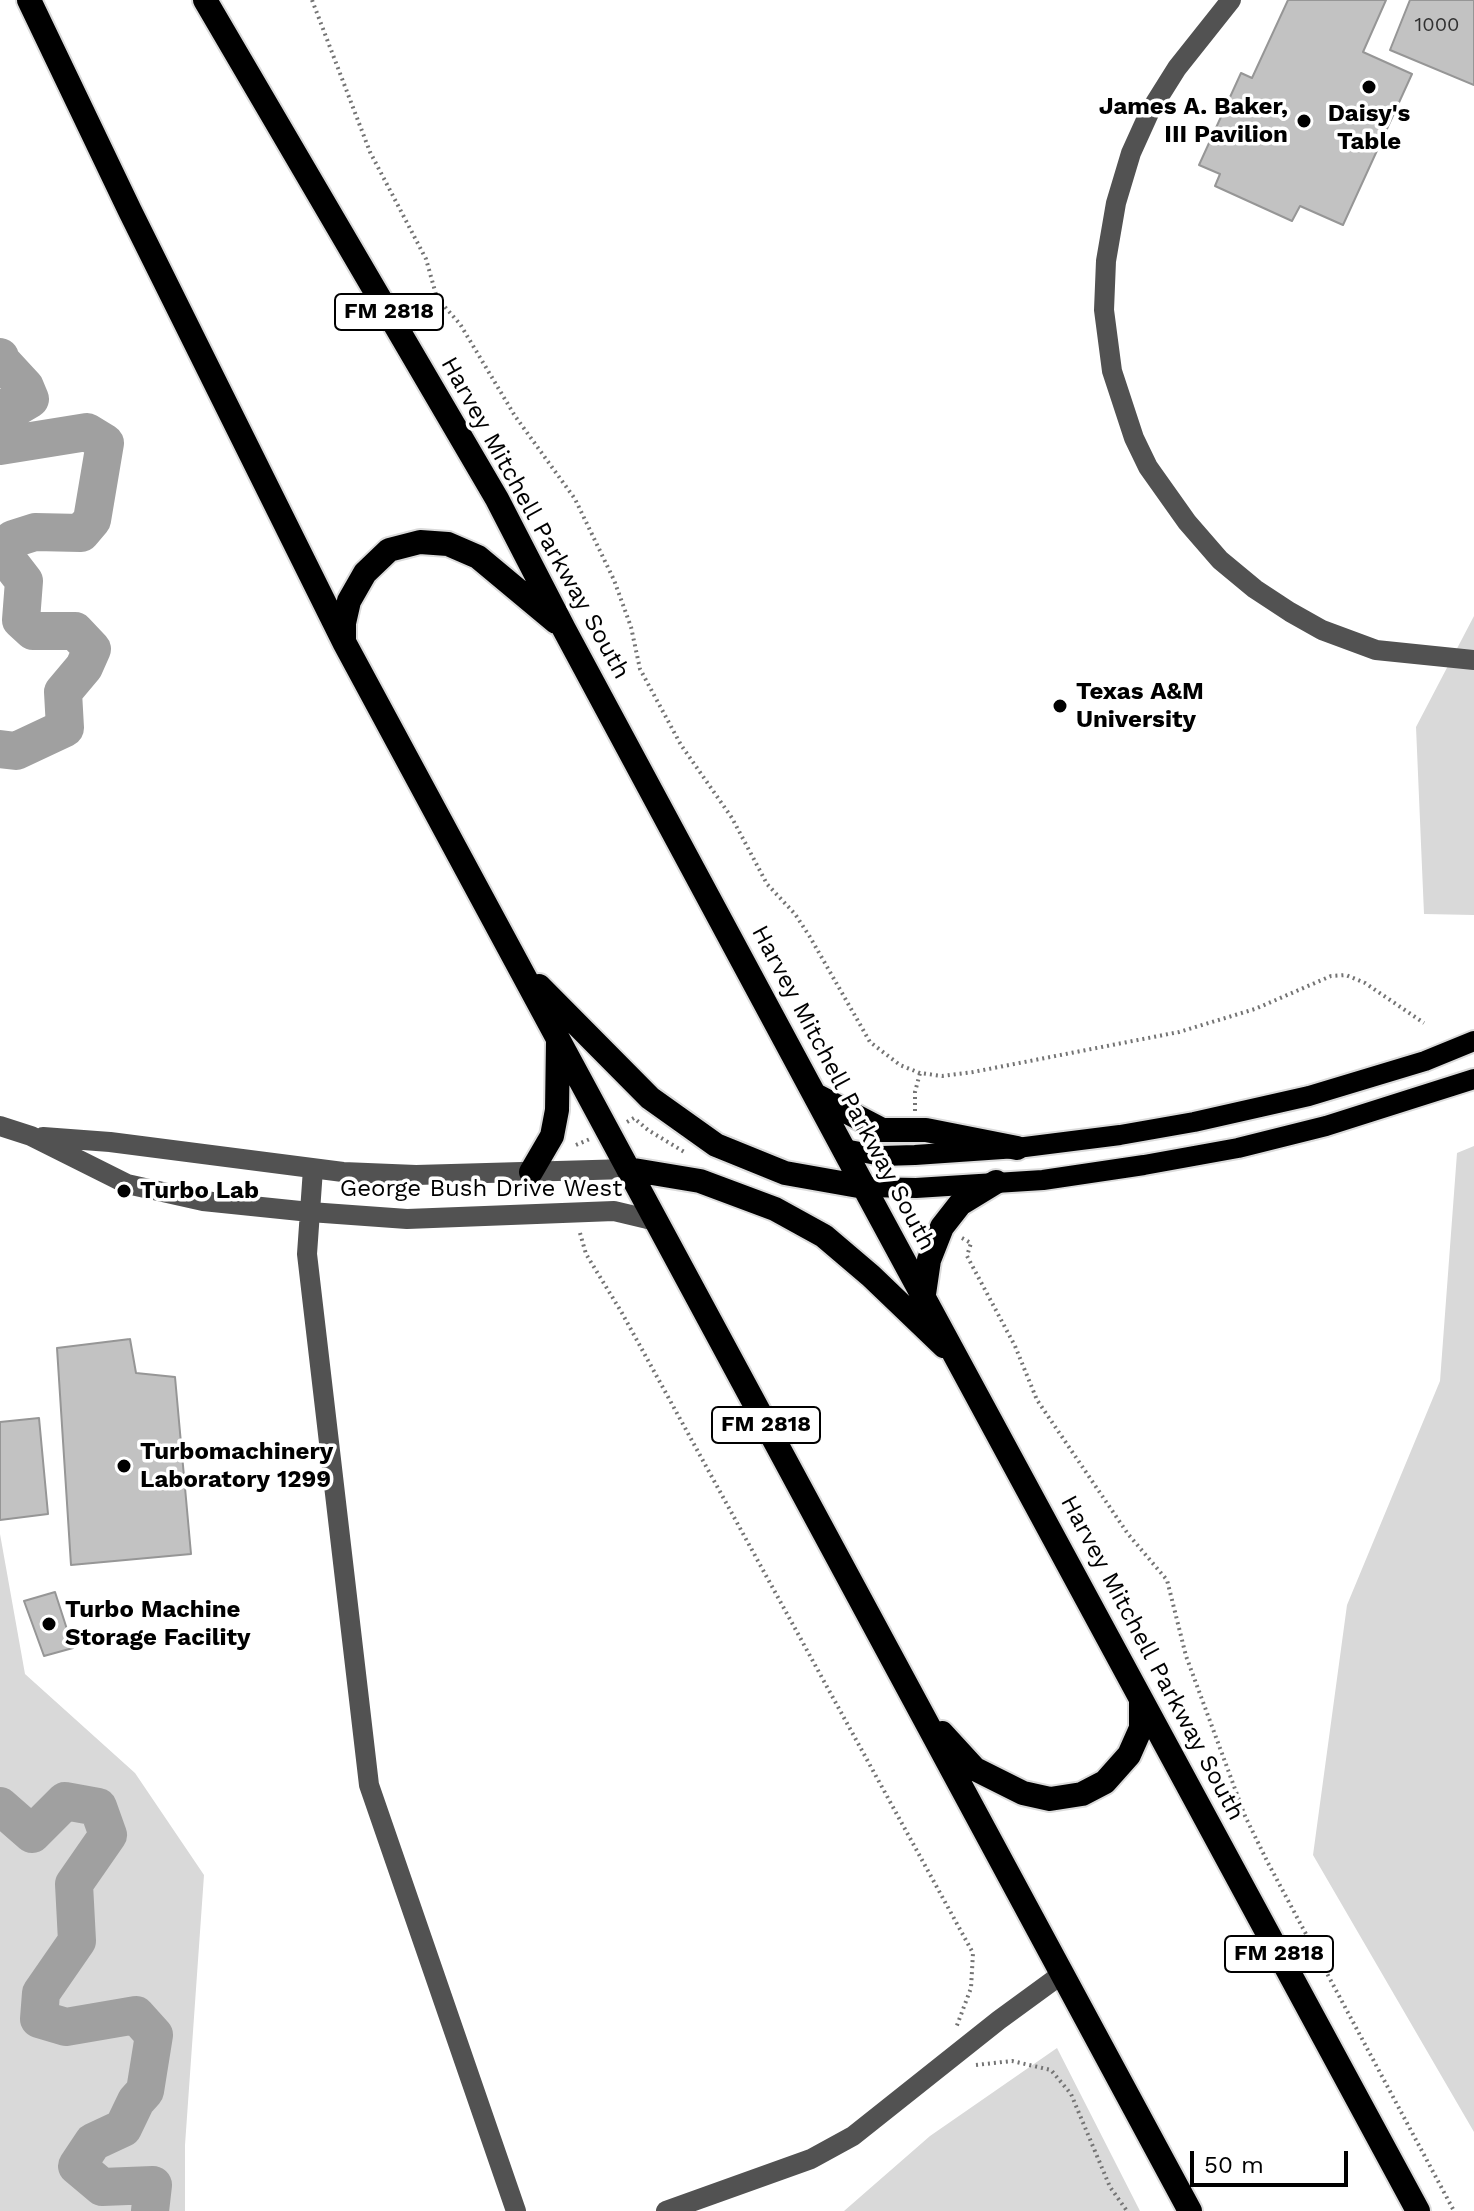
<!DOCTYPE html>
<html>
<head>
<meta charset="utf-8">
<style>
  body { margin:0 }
  #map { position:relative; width:1474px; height:2211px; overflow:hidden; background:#fff; font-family:"Work Sans",sans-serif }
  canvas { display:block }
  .scale { position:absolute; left:1190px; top:2151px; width:158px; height:36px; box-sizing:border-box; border:4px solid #000; border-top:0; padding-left:10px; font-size:24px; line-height:28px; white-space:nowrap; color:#000; -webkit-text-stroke:6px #fff; paint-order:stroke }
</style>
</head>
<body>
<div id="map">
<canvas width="1474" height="2211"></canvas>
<div class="scale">50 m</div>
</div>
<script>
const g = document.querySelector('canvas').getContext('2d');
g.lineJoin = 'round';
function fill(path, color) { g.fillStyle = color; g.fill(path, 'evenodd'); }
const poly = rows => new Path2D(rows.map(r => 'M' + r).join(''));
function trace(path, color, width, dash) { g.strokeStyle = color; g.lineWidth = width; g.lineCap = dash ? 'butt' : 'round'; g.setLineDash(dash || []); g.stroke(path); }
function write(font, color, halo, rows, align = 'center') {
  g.font = font + ' "Work Sans",sans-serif'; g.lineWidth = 7; g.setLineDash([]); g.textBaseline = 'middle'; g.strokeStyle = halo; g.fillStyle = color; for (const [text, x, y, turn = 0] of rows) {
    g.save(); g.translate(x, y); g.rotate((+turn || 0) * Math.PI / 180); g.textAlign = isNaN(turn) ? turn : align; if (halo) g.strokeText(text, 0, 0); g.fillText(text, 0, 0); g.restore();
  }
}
fill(poly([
  [1474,616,1474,915,1424,914,1416,727],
  [1474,1146,1474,2132,1313,1855,1347,1605,1440,1381,1457,1153],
  [0,1534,25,1674,135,1773,204,1875,185,2145,185,2211,0,2211],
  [1057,2048,1140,2211,844,2211,930,2136]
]), '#d9d9d9');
trace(poly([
  [0,357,1,361,25,387,30,399,13,409,0,408],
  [0,446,87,432,105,443,92,520,81,533,35,532,13,539,4,555,24,581,21,620,33,631,75,631,92,649,84,667,63,692,65,728,16,751,0,749],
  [0,1806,32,1834,65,1801,98,1807,108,1835,74,1884,77,1941,41,1993,39,2019,66,2027,136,2015,154,2035,145,2091,136,2101,123,2128,93,2142,77,2166,102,2187,153,2185,150,2211]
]), '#a0a0a0', 38);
const building = poly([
  [1288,0,1386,0,1363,52,1412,74,1343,225,1300,206,1292,221,1215,186,1220,174,1199,165,1241,73,1252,78,1288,0],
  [1410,0,1474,0,1474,85,1390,50,1410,0],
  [130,1339,136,1373,175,1377,191,1554,71,1565,57,1348,130,1339],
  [39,1418,48,1514,0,1520,0,1422,39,1418],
  [55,1592,73,1648,44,1656,24,1601,55,1592]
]);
fill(building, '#c2c2c2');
trace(building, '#969696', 2);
const major = poly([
  [844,1149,882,1156,915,1155,1017,1148,1120,1135,1194,1122,1309,1096,1425,1061,1474,1041],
  [864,1187,916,1188,1043,1180,1144,1165,1238,1148,1326,1126,1474,1079]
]);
const highway = poly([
  [29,0,130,211,344,642,1190,2211],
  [205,0,497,499,564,629,864,1187,1418,2211],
  [344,640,344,623,349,601,365,573,389,550,420,542,448,544,478,557,556,622],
  [539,986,650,1098,716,1145,785,1173,864,1187],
  [815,1095,882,1130,926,1130,1017,1148],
  [628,1169,700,1181,775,1209,824,1236,871,1276,944,1346],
  [531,1172,552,1136,557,1110,558,1041],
  [924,1294,929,1260,942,1227,960,1204,996,1182],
  [942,1733,975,1769,1023,1793,1050,1799,1082,1794,1105,1782,1129,1755,1141,1728,1141,1699]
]);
trace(major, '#dbdbdb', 24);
trace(highway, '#dbdbdb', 28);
trace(poly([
  [312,0,370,152,426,259,437,298,460,324,515,416,575,499,614,580,631,627,640,669,681,745,732,818,767,884,795,914,810,937,870,1042,900,1065,920,1073,942,1076,973,1072,1179,1032,1255,1009,1331,976,1346,975,1365,983,1424,1023],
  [915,1111,915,1092,920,1073],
  [627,1122,634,1118,648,1130,686,1153],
  [576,1145,590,1139],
  [911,1220,919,1213],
  [580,1233,586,1254,622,1313,973,1953,971,1988,956,2028],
  [962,1238,971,1243,967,1256,1015,1346,1037,1400,1128,1534,1167,1580,1186,1656,1245,1816,1268,1863,1454,2211],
  [976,2065,1012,2061,1051,2070,1071,2094,1110,2187,1127,2211]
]), '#747474', 4, [2, 4]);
trace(poly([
  [1231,0,1177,68,1150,111,1131,153,1116,203,1106,261,1104,310,1112,371,1134,438,1148,467,1187,522,1220,560,1255,589,1290,612,1322,630,1376,650,1474,660],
  [0,1126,31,1136,127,1184,203,1201,310,1212,407,1219,614,1211,656,1221],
  [43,1137,110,1142,343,1172,416,1175,628,1169],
  [313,1169,307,1254,369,1785,516,2211],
  [666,2211,811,2159,853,2136,999,2020,1062,1974]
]), '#525252', 20);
trace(major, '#000', 20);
trace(highway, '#000', 24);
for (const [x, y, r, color] of [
  [1369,87,8,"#000"],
  [1304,121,8,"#000"],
  [1060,706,8,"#000"],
  [124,1191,8,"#000"],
  [124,1466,8,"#000"],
  [49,1624,8,"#000"]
]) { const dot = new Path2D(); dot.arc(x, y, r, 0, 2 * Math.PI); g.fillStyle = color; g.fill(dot); trace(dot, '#fff', 3); }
write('20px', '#303030', null, [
  ["1000",1437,25]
]);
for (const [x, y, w] of [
  [389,312,108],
  [766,1425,108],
  [1279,1954,108]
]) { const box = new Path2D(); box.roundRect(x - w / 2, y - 18, w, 36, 6); g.fillStyle = '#fff'; g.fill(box); trace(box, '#000', 2); }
write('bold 22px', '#000', null, [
  ["FM 2818",389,312],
  ["FM 2818",766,1425],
  ["FM 2818",1279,1954]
]);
write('bold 24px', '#000', '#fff', [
  ["James A. Baker,",1288,107,"right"],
  ["III Pavilion",1288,135,"right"],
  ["Daisy's",1369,114,"center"],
  ["Table",1369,142,"center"],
  ["Texas A&M",1076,692],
  ["University",1076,720],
  ["Turbo Lab",140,1191],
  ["Turbomachinery",140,1452],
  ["Laboratory 1299",140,1480],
  ["Turbo Machine",65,1610],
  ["Storage Facility",65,1638]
], 'left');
write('24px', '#000', '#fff', [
  ["Harvey Mitchell Parkway South",535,518,61],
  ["Harvey Mitchell Parkway South",843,1088,62],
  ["George Bush Drive West",481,1189],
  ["Harvey Mitchell Parkway South",1152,1658,62]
]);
</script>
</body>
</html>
